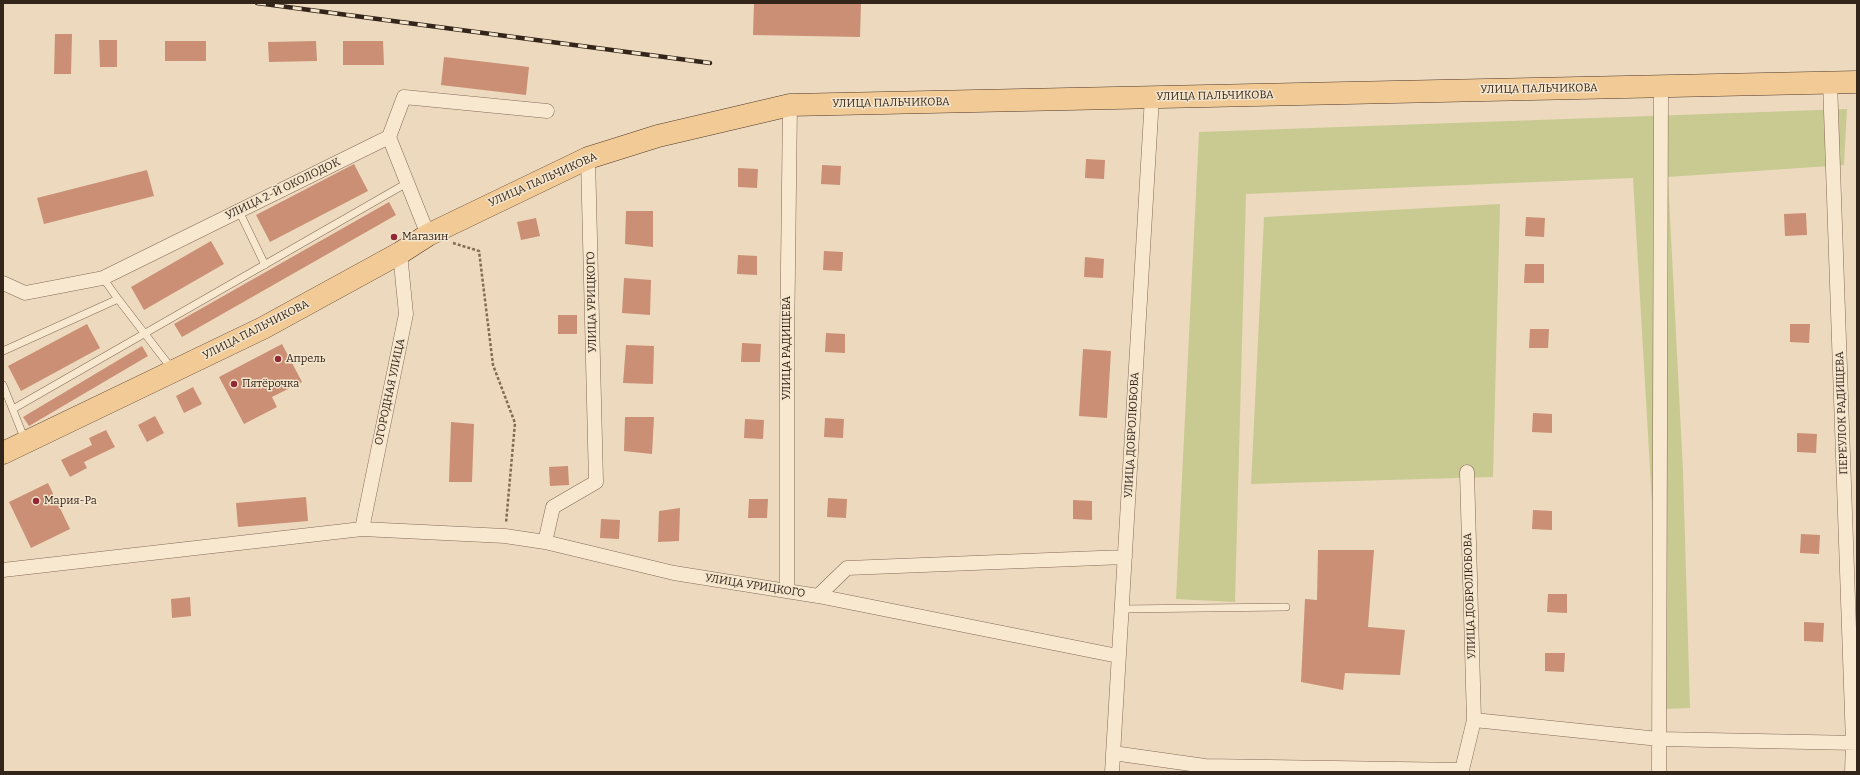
<!DOCTYPE html>
<html>
<head>
<meta charset="utf-8">
<style>
  body { margin:0 }
  #map { position:relative; width:1860px; height:775px; overflow:hidden; background:#eddabe; font-family:Bitter,serif }
  canvas { display:block }
  .frame { position:absolute; inset:0; border:4px solid #34251b; pointer-events:none }
</style>
</head>
<body>
<div id="map">
<canvas width="1860" height="775"></canvas>
<div class="frame"></div>
</div>
<script>
const g = document.querySelector('canvas').getContext('2d');
g.lineJoin = 'round';
function fill(path, color) { g.fillStyle = color; g.fill(path, 'evenodd'); }
const poly = rows => new Path2D(rows.map(r => 'M' + r).join(''));
function trace(path, color, width, dash) { g.strokeStyle = color; g.lineWidth = width; g.lineCap = dash ? 'butt' : 'round'; g.setLineDash(dash || []); g.stroke(path); }
function write(font, color, halo, rows, align = 'center') {
  g.font = font + ' Bitter,serif'; g.lineWidth = 3; g.setLineDash([]); g.textBaseline = 'middle'; g.strokeStyle = halo; g.fillStyle = color; for (const [text, x, y, turn = 0] of rows) {
    g.save(); g.translate(x, y); g.rotate((+turn || 0) * Math.PI / 180); g.textAlign = isNaN(turn) ? turn : align; if (halo) g.strokeText(text, 0, 0); g.fillText(text, 0, 0); g.restore();
  }
}
fill(poly([
  [1847,109,1844,165,1668,177,1683,471,1690,708,1664,709,1633,178,1246,194,1235,602,1176,599,1199,132],
  [1500,204,1493,477,1251,484,1264,217]
]), '#c9ca92');
fill(poly([
  [754,3,861,3,860,37,753,35],
  [55,34,72,34,71,74,54,74],
  [99,40,117,40,117,67,100,67],
  [165,41,206,41,206,61,165,61],
  [316,41,317,61,269,62,268,42],
  [343,41,383,41,384,65,343,65],
  [444,57,529,67,526,95,441,85],
  [1086,159,1105,160,1104,179,1085,178],
  [354,164,368,191,270,242,256,215],
  [822,165,841,166,840,185,821,184],
  [738,168,758,169,757,188,738,187],
  [147,170,154,196,44,224,37,198],
  [389,202,396,215,182,337,174,324],
  [626,211,653,211,653,247,625,244],
  [1806,213,1807,235,1785,236,1784,214],
  [1526,217,1545,218,1544,237,1525,236],
  [536,218,540,236,521,240,517,222],
  [211,241,224,264,144,310,131,287],
  [824,251,843,252,842,271,823,270],
  [738,255,757,256,757,275,737,274],
  [1085,257,1104,259,1103,278,1084,277],
  [1525,264,1544,264,1544,283,1524,283],
  [624,278,651,280,650,315,622,313],
  [558,315,577,315,577,334,558,334],
  [87,324,100,348,21,391,8,366],
  [1790,324,1810,324,1809,343,1790,342],
  [1530,329,1549,329,1548,348,1529,348],
  [826,333,845,334,845,353,825,352],
  [742,343,761,344,760,362,741,362],
  [282,344,302,382,272,397,277,407,244,424,219,377],
  [626,345,654,346,653,384,623,383],
  [142,346,148,356,29,426,23,417],
  [1083,349,1111,351,1107,418,1079,416],
  [193,387,202,404,184,413,176,396],
  [1533,413,1552,414,1552,433,1532,432],
  [155,416,164,433,147,442,138,425],
  [625,417,654,417,652,454,624,451],
  [825,418,844,419,843,438,824,437],
  [745,419,764,420,763,439,744,438],
  [451,422,474,424,472,482,449,482],
  [106,430,115,447,84,462,87,468,70,477,61,460,92,445,89,438],
  [1797,433,1817,434,1816,453,1797,452],
  [568,466,569,485,550,486,549,467],
  [48,483,70,529,31,548,9,502],
  [306,497,308,521,238,527,236,503],
  [828,498,847,499,846,518,827,517],
  [749,499,768,499,767,518,748,518],
  [1073,500,1092,501,1092,520,1073,519],
  [680,508,679,541,658,542,659,511],
  [1533,510,1552,511,1552,530,1532,529],
  [601,519,620,520,619,539,600,538],
  [1801,534,1820,535,1819,554,1800,553],
  [1318,550,1374,550,1368,627,1405,630,1400,675,1345,673,1343,690,1301,682,1305,599,1317,600],
  [1548,594,1567,594,1567,613,1547,612],
  [190,597,191,616,172,618,171,599],
  [1804,622,1824,623,1823,642,1804,641],
  [1545,653,1565,653,1564,672,1545,671]
]), '#ca8f74');
const service = poly([
  [239,211,265,265],
  [103,278,118,299],
  [3,351,118,299,172,369],
  [3,385,25,440],
  [13,409,407,183],
  [1122,609,1286,607]
]);
const minor = poly([
  [1830,82,1853,743,1852,772],
  [389,137,428,235],
  [3,283,25,293,103,278,389,137,404,97,547,111],
  [1467,472,1474,720],
  [362,529,406,314,400,253],
  [545,542,553,507,596,482,588,158],
  [3,570,362,529,505,536,545,542,674,573,818,596,847,568,1125,557],
  [787,590,787,348,790,105],
  [818,596,1118,656],
  [1113,753,1205,766,1462,770,1474,720,1659,739,1857,743],
  [1112,772,1152,97],
  [1659,772,1661,86]
]);
const primary = poly([
  [3,453,263,328,400,253,428,235,588,158,658,136,790,105,1857,82]
]);
trace(service, '#846a57', 8);
trace(minor, '#846a57', 15);
trace(primary, '#51392c', 23);
trace(poly([
  [453,243,479,251,493,365,515,423,506,523]
]), '#846a57', 2.5, [3, 2]);
trace(service, '#f8e8d0', 7);
trace(minor, '#f8e8d0', 14);
trace(primary, '#f1ca95', 22);
const rail = poly([
  [257,3,710,63]
]);
trace(rail, '#34251b', 4.5);
trace(rail, '#f4e5cd', 3, [9]);
for (const [x, y, r, color] of [
  [394,237,4,"#922834"],
  [278,359,4,"#922834"],
  [234,384,4,"#922834"],
  [36,501,4,"#922834"]
]) { const dot = new Path2D(); dot.arc(x, y, r, 0, 2 * Math.PI); g.fillStyle = color; g.fill(dot); trace(dot, '#f4e5cd', 1.5); }
write('11px', '#34251b', '#f4e5cd', [
  ["УЛИЦА ПАЛЬЧИКОВА",1539,89,-1],
  ["УЛИЦА ПАЛЬЧИКОВА",1215,96,-1],
  ["УЛИЦА ПАЛЬЧИКОВА",891,103,-1],
  ["УЛИЦА ПАЛЬЧИКОВА",543,180,-24],
  ["УЛИЦА 2-Й ОКОЛОДОК",283,189,-26],
  ["УЛИЦА УРИЦКОГО",592,302,-91],
  ["УЛИЦА ПАЛЬЧИКОВА",256,330,-27],
  ["УЛИЦА РАДИЩЕВА",787,348,-90],
  ["ОГОРОДНАЯ УЛИЦА",390,392,-78],
  ["ПЕРЕУЛОК РАДИЩЕВА",1842,413,-92],
  ["УЛИЦА ДОБРОЛЮБОВА",1132,435,-87],
  ["УЛИЦА УРИЦКОГО",755,586,9],
  ["УЛИЦА ДОБРОЛЮБОВА",1470,596,-92]
]);
write('11px', '#34251b', '#f4e5cd', [
  ["Магазин",402,237],
  ["Апрель",286,359],
  ["Пятёрочка",242,384],
  ["Мария-Ра",44,501]
], 'left');
</script>
</body>
</html>
